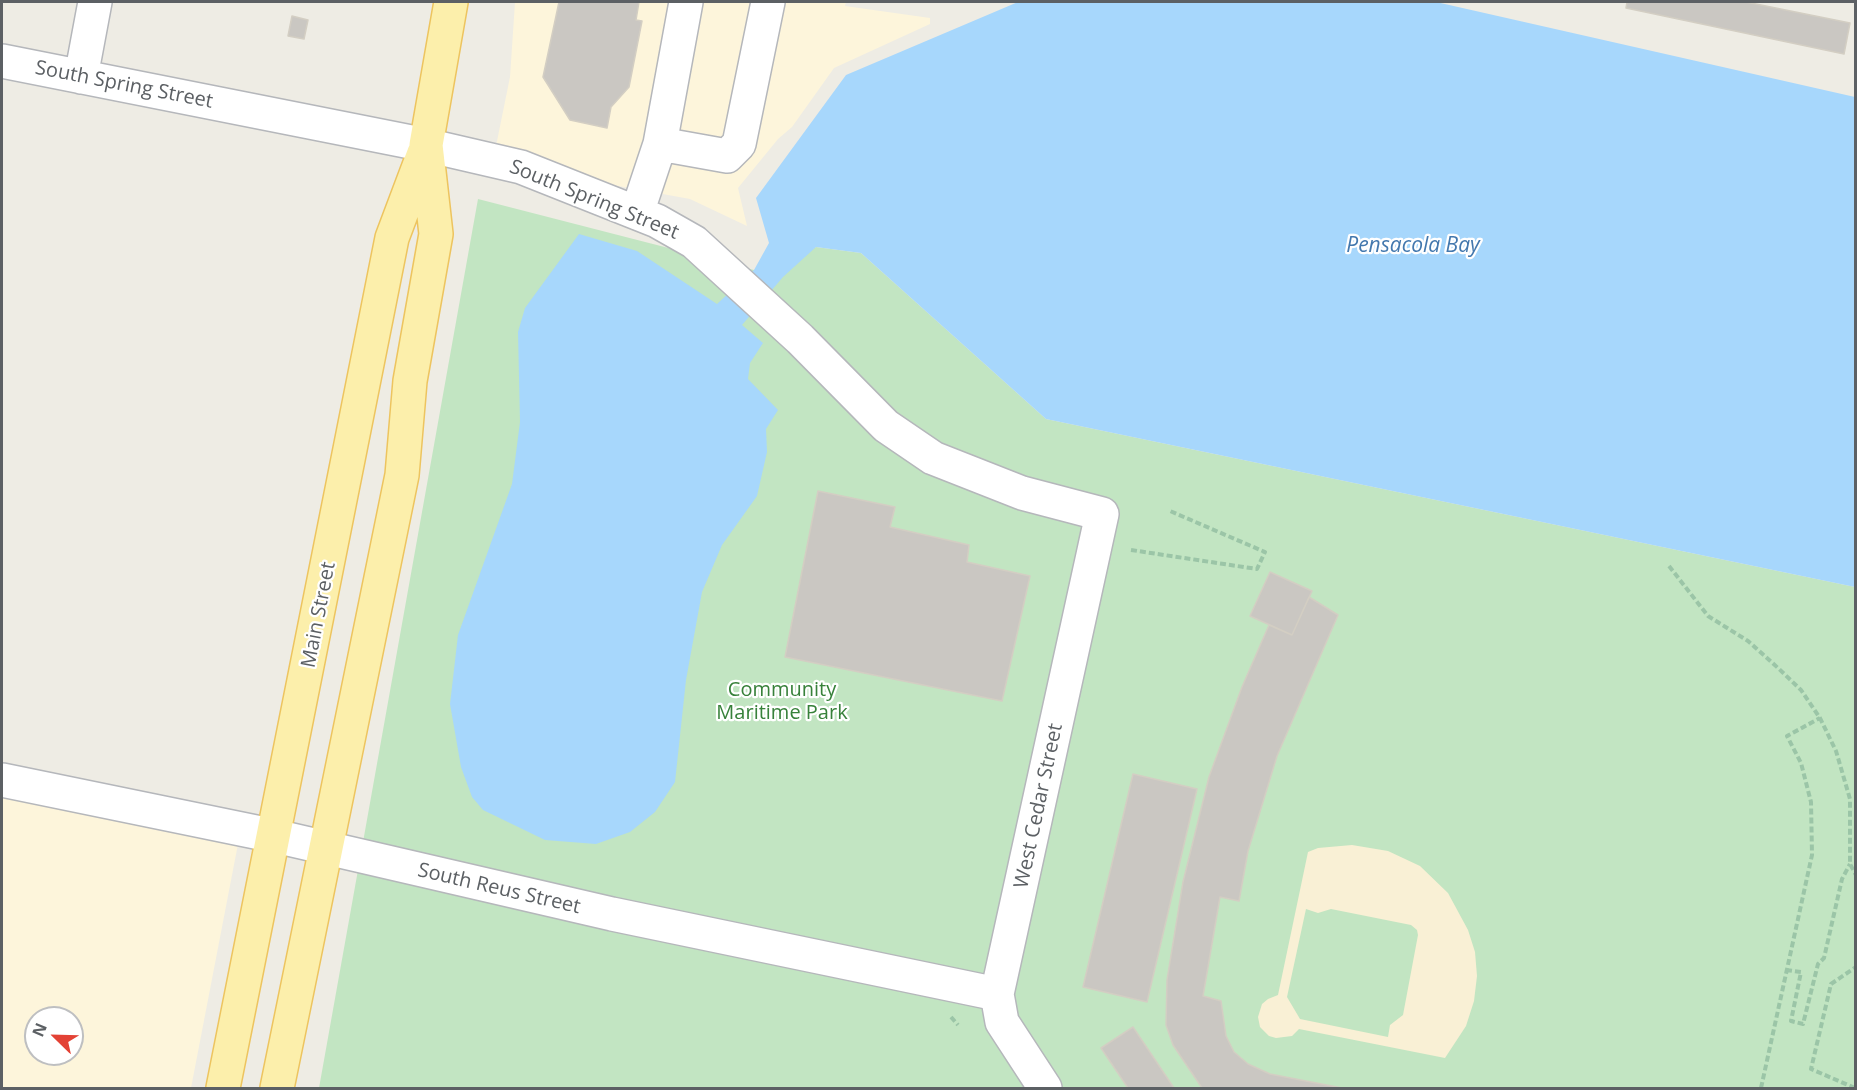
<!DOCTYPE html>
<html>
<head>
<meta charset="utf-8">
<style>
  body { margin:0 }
  #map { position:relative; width:1857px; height:1090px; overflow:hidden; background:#eeece4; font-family:"Open Sans",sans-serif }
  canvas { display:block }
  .frame { position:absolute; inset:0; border:3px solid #5c6064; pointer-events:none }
  .north { position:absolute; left:24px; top:1006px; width:60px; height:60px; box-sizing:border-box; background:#fff; border:2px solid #bebfc1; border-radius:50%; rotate:293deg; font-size:16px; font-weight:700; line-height:24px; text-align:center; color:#5c6064 }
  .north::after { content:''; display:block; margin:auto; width:21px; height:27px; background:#e34235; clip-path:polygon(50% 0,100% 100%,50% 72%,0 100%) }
</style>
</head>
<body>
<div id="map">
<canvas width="1857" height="1090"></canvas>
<div class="frame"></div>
<div class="north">N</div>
</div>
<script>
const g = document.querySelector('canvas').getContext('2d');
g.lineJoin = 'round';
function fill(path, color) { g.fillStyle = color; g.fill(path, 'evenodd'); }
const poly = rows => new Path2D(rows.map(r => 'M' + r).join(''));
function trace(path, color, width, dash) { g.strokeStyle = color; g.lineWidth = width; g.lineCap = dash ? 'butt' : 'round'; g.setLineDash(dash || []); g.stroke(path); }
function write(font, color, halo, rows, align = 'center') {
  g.font = font + ' "Open Sans",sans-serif'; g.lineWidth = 4.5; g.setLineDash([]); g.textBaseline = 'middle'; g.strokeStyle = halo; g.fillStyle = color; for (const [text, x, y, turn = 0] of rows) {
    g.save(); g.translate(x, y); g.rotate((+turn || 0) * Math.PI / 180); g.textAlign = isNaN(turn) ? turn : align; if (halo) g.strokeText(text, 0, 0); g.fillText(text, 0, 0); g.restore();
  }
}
fill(poly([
  [515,2,846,2,845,6,930,18,930,24,834,68,792,127,778,139,738,188,747,226,690,199,602,183,496,146,510,77],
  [2,796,238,844,191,1088,2,1088],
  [36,1018,72,1018,72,1054,36,1054]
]), '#fdf5db');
fill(poly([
  [478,199,754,270,816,247,861,253,1046,419,1855,587,1855,1088,319,1088]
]), '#c2e5c2');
fill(poly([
  [1352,845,1388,851,1420,866,1448,893,1468,930,1475,952,1477,976,1474,1001,1466,1026,1445,1058,1299,1029,1292,1036,1276,1038,1269,1036,1260,1027,1258,1017,1262,1004,1268,999,1278,995,1308,852,1318,848],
  [1306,909,1318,913,1331,909,1411,925,1417,930,1418,935,1403,1015,1390,1025,1388,1037,1300,1019,1287,997]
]), '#f9f0d5');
fill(poly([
  [1018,2,1436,2,1855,97,1855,587,1046,419,861,253,816,247,783,277,742,325,763,343,750,363,748,379,778,410,766,429,767,452,757,496,722,545,702,592,686,680,675,782,655,812,630,832,596,844,545,840,483,810,472,797,461,767,450,704,458,635,512,484,520,422,518,332,525,308,579,234,637,251,717,304,754,270,769,243,756,198,846,75]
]), '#a7d7fc');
const building = poly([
  [559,2,639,2,636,20,642,21,629,87,611,107,607,128,570,120,543,77,559,2],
  [1627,2,1746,2,1850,23,1844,54,1626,8,1627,2],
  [292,16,308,20,304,39,288,36,292,16],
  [818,491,895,507,890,527,969,545,967,562,1030,576,1002,701,785,657,818,491],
  [1270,572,1312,591,1292,635,1250,616,1270,572],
  [1309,597,1338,615,1277,756,1248,851,1239,901,1220,897,1203,996,1221,1001,1226,1036,1234,1052,1248,1064,1270,1074,1342,1088,1202,1088,1173,1045,1166,1025,1167,980,1183,882,1209,777,1242,687,1269,625,1292,635,1309,597],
  [1133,774,1197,789,1147,1002,1083,987,1133,774],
  [1133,1027,1174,1088,1128,1088,1101,1048,1133,1027]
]);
fill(building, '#cac7c2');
trace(building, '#d3cec3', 1.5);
const minor = poly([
  [2,61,426,145,521,167,657,221,694,242,800,339,886,426,933,458,1022,493,1102,514,997,994,1002,1022,1045,1088],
  [81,77,95,2],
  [660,144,727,156,739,144,768,2],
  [637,213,660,144,686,2],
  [2,780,275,836,612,914,997,994]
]);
const major = poly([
  [223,1088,392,238,424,153],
  [277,1088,402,475,410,381,436,234,426,145,451,2]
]);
trace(minor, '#b5b7bb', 36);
trace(major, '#edc45f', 36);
trace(poly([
  [1131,550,1257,569,1265,552,1170,511],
  [1669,566,1708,616,1748,641,1778,668,1801,690,1820,718,1836,751,1850,799,1850,864,1856,875],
  [1786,970,1801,972,1791,1021,1803,1024,1818,964,1824,958,1842,879,1850,864],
  [951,1017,958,1025],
  [1761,1088,1812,855,1811,802,1801,763,1787,736,1820,718],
  [1855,1088,1811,1069,1831,984,1856,967]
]), '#9bc5a7', 4, [6, 3]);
trace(minor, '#fff', 33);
trace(major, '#fcefab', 33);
write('20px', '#5c6064', '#fff', [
  ["South Spring Street",124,85,11],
  ["South Spring Street",594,200,22],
  ["Main Street",319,615,-79],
  ["West Cedar Street",1039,806,-78],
  ["South Reus Street",499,889,13]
]);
write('20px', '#37813a', '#fff', [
  ["Community",782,690],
  ["Maritime Park",782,713]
]);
write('italic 21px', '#4378ae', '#fff', [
  ["Pensacola Bay",1413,246]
]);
</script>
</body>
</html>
